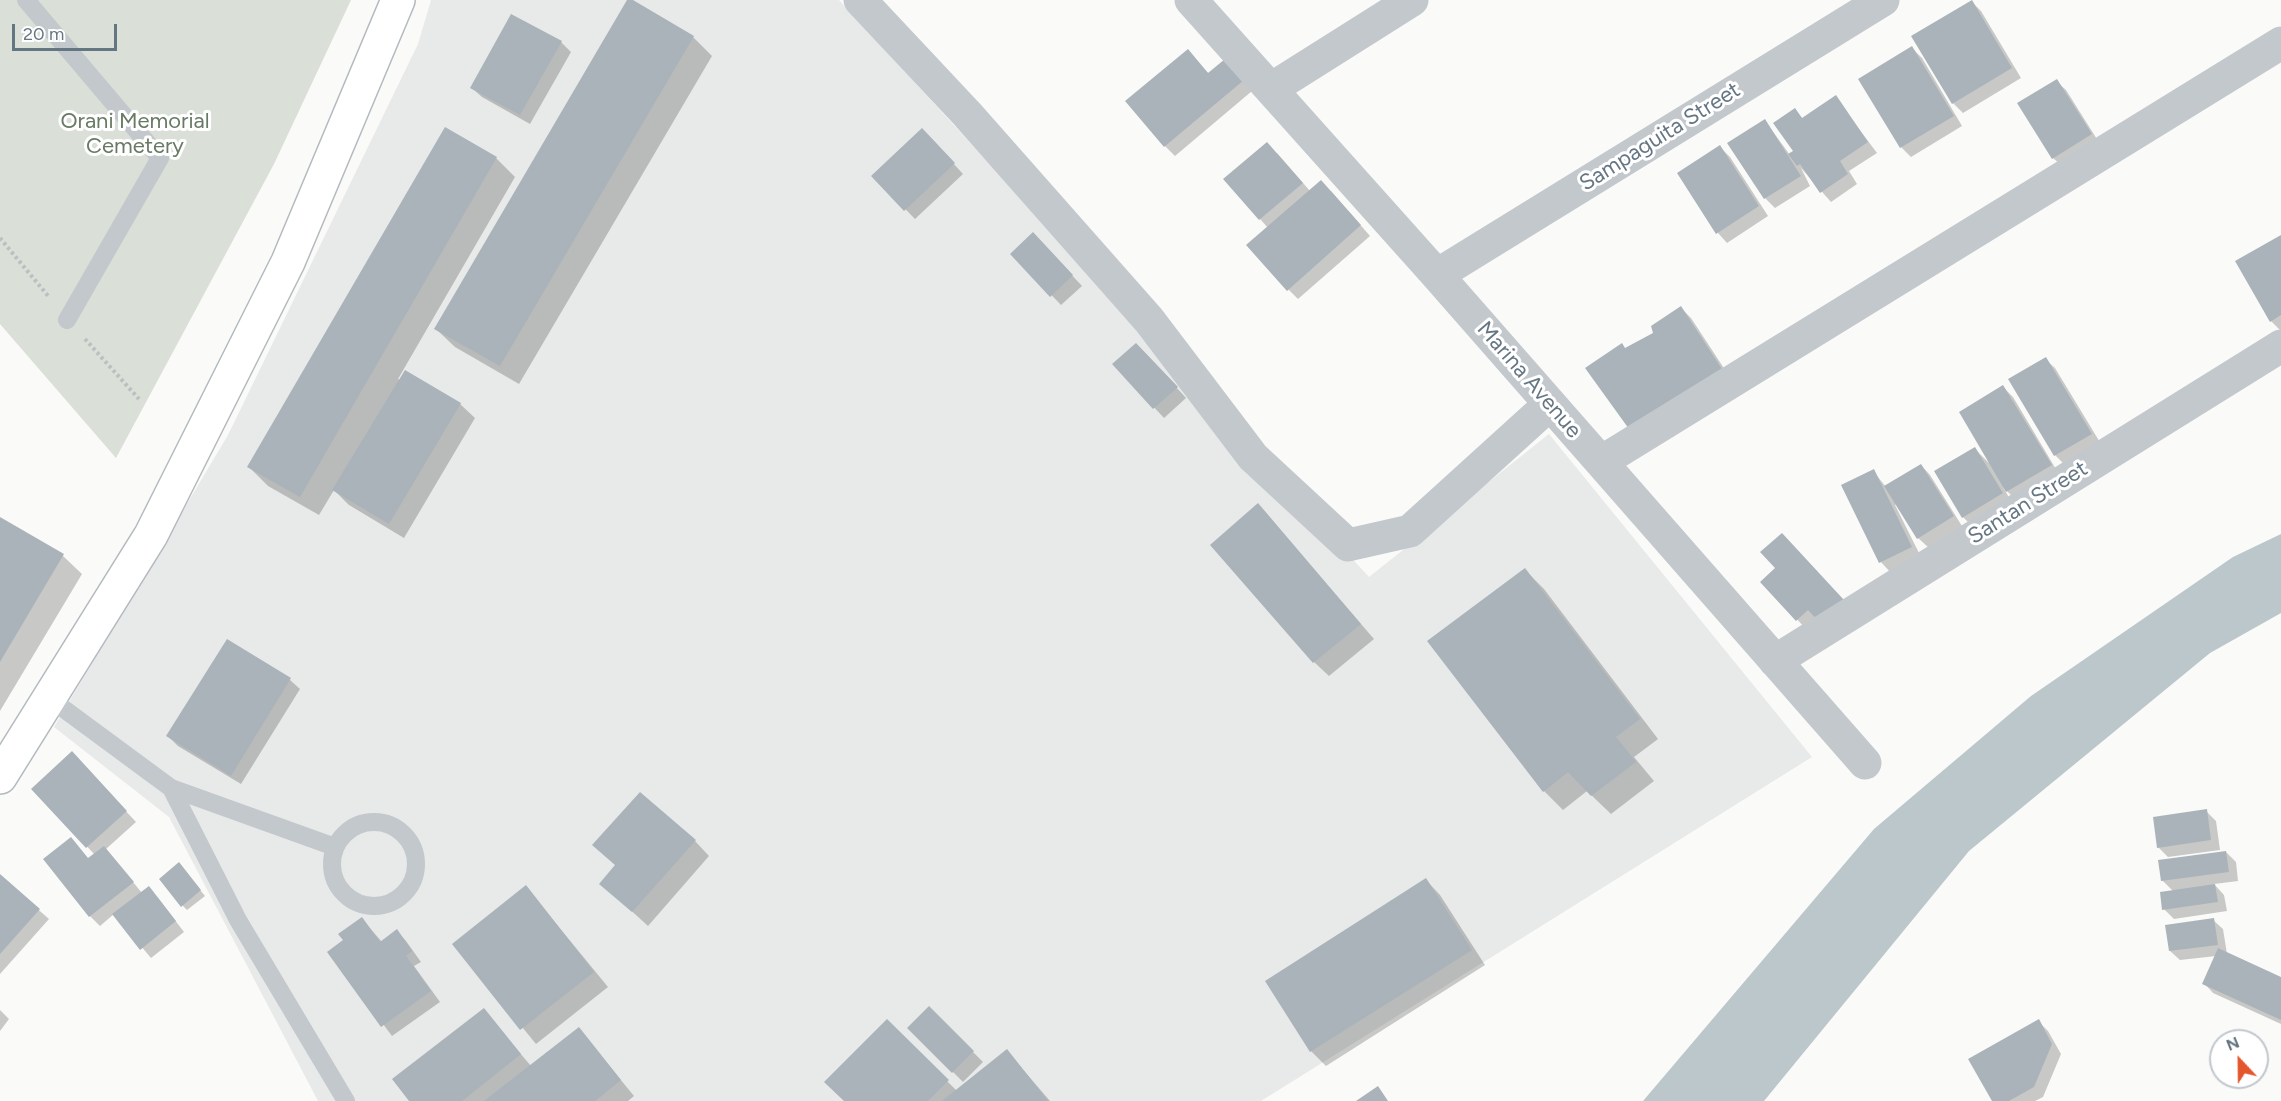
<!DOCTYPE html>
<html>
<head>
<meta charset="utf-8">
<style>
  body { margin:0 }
  #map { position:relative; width:2281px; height:1101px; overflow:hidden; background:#fafaf8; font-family:Figtree,sans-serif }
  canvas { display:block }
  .north { position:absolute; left:2209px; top:1029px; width:60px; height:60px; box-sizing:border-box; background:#fff; border:2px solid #c1c8cd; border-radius:50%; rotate:338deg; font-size:16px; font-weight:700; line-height:24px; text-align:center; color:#657683 }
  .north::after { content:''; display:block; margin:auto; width:21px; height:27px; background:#e4572e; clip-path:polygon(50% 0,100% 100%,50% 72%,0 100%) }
  .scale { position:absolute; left:12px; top:24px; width:105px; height:27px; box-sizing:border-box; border:3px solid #657683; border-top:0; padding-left:8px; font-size:18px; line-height:21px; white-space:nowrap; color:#657683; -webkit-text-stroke:4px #fff; paint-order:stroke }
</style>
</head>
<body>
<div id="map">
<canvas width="2281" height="1101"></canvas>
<div class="north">N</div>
<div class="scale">20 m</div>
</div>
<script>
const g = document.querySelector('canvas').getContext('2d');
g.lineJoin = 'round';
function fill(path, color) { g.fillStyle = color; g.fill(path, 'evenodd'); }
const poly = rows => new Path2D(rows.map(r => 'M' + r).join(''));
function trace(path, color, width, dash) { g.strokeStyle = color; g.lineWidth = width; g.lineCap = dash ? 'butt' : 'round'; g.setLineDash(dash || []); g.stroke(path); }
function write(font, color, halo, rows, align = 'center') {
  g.font = font + ' Figtree,sans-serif'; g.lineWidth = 6; g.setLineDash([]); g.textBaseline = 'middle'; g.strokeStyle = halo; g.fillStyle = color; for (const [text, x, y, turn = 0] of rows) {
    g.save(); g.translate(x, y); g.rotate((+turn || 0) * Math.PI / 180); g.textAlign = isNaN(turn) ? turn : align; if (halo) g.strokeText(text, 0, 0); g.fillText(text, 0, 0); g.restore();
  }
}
fill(poly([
  [431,0,839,0,1369,577,1549,434,1812,757,1261,1101,318,1101,169,817,54,727,228,435,418,44]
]), '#e8e9e9');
fill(poly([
  [0,0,351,0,274,164,116,458,0,324]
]), '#dadfd7');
fill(poly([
  [2281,534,2281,613,2210,653,1969,851,1764,1101,1643,1101,1874,829,2031,696,2233,557]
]), '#bbc7cb');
fill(poly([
  [629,0,693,37,712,56,519,384,455,347,436,329],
  [1971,1,1981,11,2021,78,1963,113,1953,103],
  [561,42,571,52,530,124,482,97,472,88],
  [1912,48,1922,58,1962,126,1911,157,1901,147],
  [1188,51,1209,74,1225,61,1252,91,1175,156,1165,146],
  [2056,81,2066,90,2100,144,2063,167,2053,158],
  [1835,97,1877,153,1849,171,1857,184,1831,202,1801,168,1810,186,1775,208,1765,198,1730,144,1765,121,1790,155,1795,151,1795,110,1803,119],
  [932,140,963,174,915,219,873,176],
  [1720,147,1730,157,1768,216,1727,243,1718,233],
  [1277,153,1310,191,1331,191,1370,236,1298,299,1288,289,1268,228,1225,179],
  [496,158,515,177,398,379,460,404,475,418,404,538,349,505,334,490,319,515,268,486,249,467],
  [2281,237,2281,331,2271,321],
  [1043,244,1082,286,1061,305,1012,254],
  [1681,308,1691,318,1735,385,1626,349,1655,333],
  [1146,354,1186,398,1164,418,1114,364],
  [2045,359,2055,368,2101,444,2065,465,2055,455],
  [2003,387,2013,397,2060,476,2017,501,2003,487,2012,503,1973,527,1963,517,1975,449,1989,463],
  [1921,465,1930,475,1962,526,1928,547,1918,538,1897,504,1895,505,1921,557,1890,572,1881,562,1873,471,1886,487],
  [1258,505,1374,639,1329,676,1314,662],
  [0,519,63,556,82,574,0,711],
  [1525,570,1544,589,1658,739,1634,757,1654,781,1611,814,1587,791,1563,810,1544,791],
  [1762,582,1852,611,1807,630],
  [227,641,290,680,300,689,241,784,178,746,168,736],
  [81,763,136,822,106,849,142,893,149,888,158,898,184,932,151,958,114,914,100,926,90,916,89,859,95,855,33,789],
  [2206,811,2216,821,2220,850,2168,857,2158,847],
  [695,841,709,856,648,926,601,883],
  [2226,852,2236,862,2238,881,2214,884,2224,895,2227,911,2174,919,2164,909,2173,891,2162,880],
  [183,869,205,896,187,910,183,906],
  [0,876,49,919,0,974],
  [1426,880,1440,895,1485,965,1326,1066,1311,1051,1267,981],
  [526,887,608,987,536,1044,454,944],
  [362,919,382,942,397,931,406,941,421,962,414,966,440,1002,392,1036,329,952,345,941],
  [2213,920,2223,929,2227,954,2281,979,2281,1024,2213,993,2204,983,2216,956,2180,960,2170,951],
  [929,1008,983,1062,963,1082,909,1028],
  [0,1010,9,1019,0,1031],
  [483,1010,531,1066,579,1029,634,1096,628,1101,411,1101],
  [887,1021,957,1091,1007,1051,1050,1101,846,1101],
  [2038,1021,2048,1031,2061,1054,2043,1097,2035,1101,1993,1101]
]), '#0003');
fill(poly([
  [627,0,633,0,694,36,500,366,434,329],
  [1972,0,2012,68,1952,104,1911,36],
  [511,14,562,41,520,115,470,88],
  [1912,46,1954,116,1900,148,1858,79],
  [1188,49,1208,73,1225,59,1244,80,1164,147,1125,101],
  [2057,79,2092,134,2052,159,2017,103],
  [1836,95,1868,142,1840,161,1848,174,1820,193,1800,164,1797,166,1788,154,1793,151,1773,123,1795,108,1802,118],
  [1765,119,1801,176,1764,199,1727,143],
  [445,127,497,157,300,497,247,467],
  [922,128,955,163,904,211,871,176],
  [1267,142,1303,183,1259,220,1223,179],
  [1720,145,1759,206,1716,234,1677,173],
  [1321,180,1361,225,1287,291,1246,245],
  [1033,232,1073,275,1050,297,1010,254],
  [2281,235,2281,315,2270,322,2235,261],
  [1681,306,1726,375,1629,429,1585,368,1622,343,1625,348,1653,333,1651,326],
  [1136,343,1178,387,1153,409,1112,364],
  [2046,357,2092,434,2054,456,2008,379],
  [405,370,461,403,389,524,332,490],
  [2003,385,2052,465,2006,492,1959,412],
  [1975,447,2003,493,1962,518,1934,471],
  [1921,464,1954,516,1917,539,1884,486],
  [1874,469,1912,547,1879,563,1841,485],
  [1258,503,1361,624,1313,663,1210,545],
  [0,517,64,554,0,662],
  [1782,533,1844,600,1819,622,1808,610,1796,621,1760,582,1775,568,1760,552],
  [1525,568,1640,719,1616,737,1636,762,1591,796,1568,772,1543,792,1427,641],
  [227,639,291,678,231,776,166,736],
  [72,751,127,811,86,848,31,789],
  [640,792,696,840,632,912,599,884,615,865,592,845],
  [2207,809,2211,840,2157,848,2153,817],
  [71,837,88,858,104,846,134,882,89,917,43,859],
  [2226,851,2229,872,2161,881,2158,860],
  [179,862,201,890,181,907,159,879],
  [0,874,40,909,0,954],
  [1426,878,1472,950,1310,1052,1265,981],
  [2215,884,2218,902,2162,910,2160,892],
  [526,885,594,972,520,1030,452,944],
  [149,886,176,921,140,950,112,914],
  [362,917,380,942,397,929,412,951,406,956,431,991,381,1027,327,952,343,940,338,934],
  [2214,918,2218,945,2169,951,2165,925],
  [2218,948,2281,977,2281,1020,2202,984],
  [929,1006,974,1051,952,1073,907,1028],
  [484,1008,521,1054,462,1101,409,1101,392,1079],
  [887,1019,949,1080,928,1101,844,1101,824,1082],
  [2039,1019,2052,1044,2034,1087,2009,1101,1992,1101,1968,1059],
  [579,1027,621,1080,595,1101,484,1101],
  [1007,1049,1048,1101,942,1101],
  [1378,1086,1388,1101,1356,1101]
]), '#aab3b9');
const secondary = poly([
  [0,777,151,535,288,262,398,0]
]);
trace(secondary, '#b3babf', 36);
trace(poly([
  [0,238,49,297],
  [85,339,139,399]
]), '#bbbfc2', 4, [3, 3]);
trace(poly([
  [26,0,160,158,67,320],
  [49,698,171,788,335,847],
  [171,788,238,920,346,1101],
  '332 864a42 42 0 1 1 84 0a42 42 0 1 1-84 0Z'
]), '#c3c8cc', 18);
trace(poly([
  [860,0,967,114,1149,320,1253,457,1348,545,1410,531,1550,404],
  [1191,0,1437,275,1865,763],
  [1271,89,1412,0],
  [1437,275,1883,0],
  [1601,462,2281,43],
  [1775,661,2281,346]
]), '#c3c8cc', 33);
trace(secondary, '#fff', 33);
write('22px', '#687a64', '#fff', [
  ["Orani Memorial",135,122],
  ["Cemetery",135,147]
]);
write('22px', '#657683', '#fff', [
  ["Sampaguita Street",1660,137,-32],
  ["Marina Avenue",1529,380,49],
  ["Santan Street",2028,503,-32]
]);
</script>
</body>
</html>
